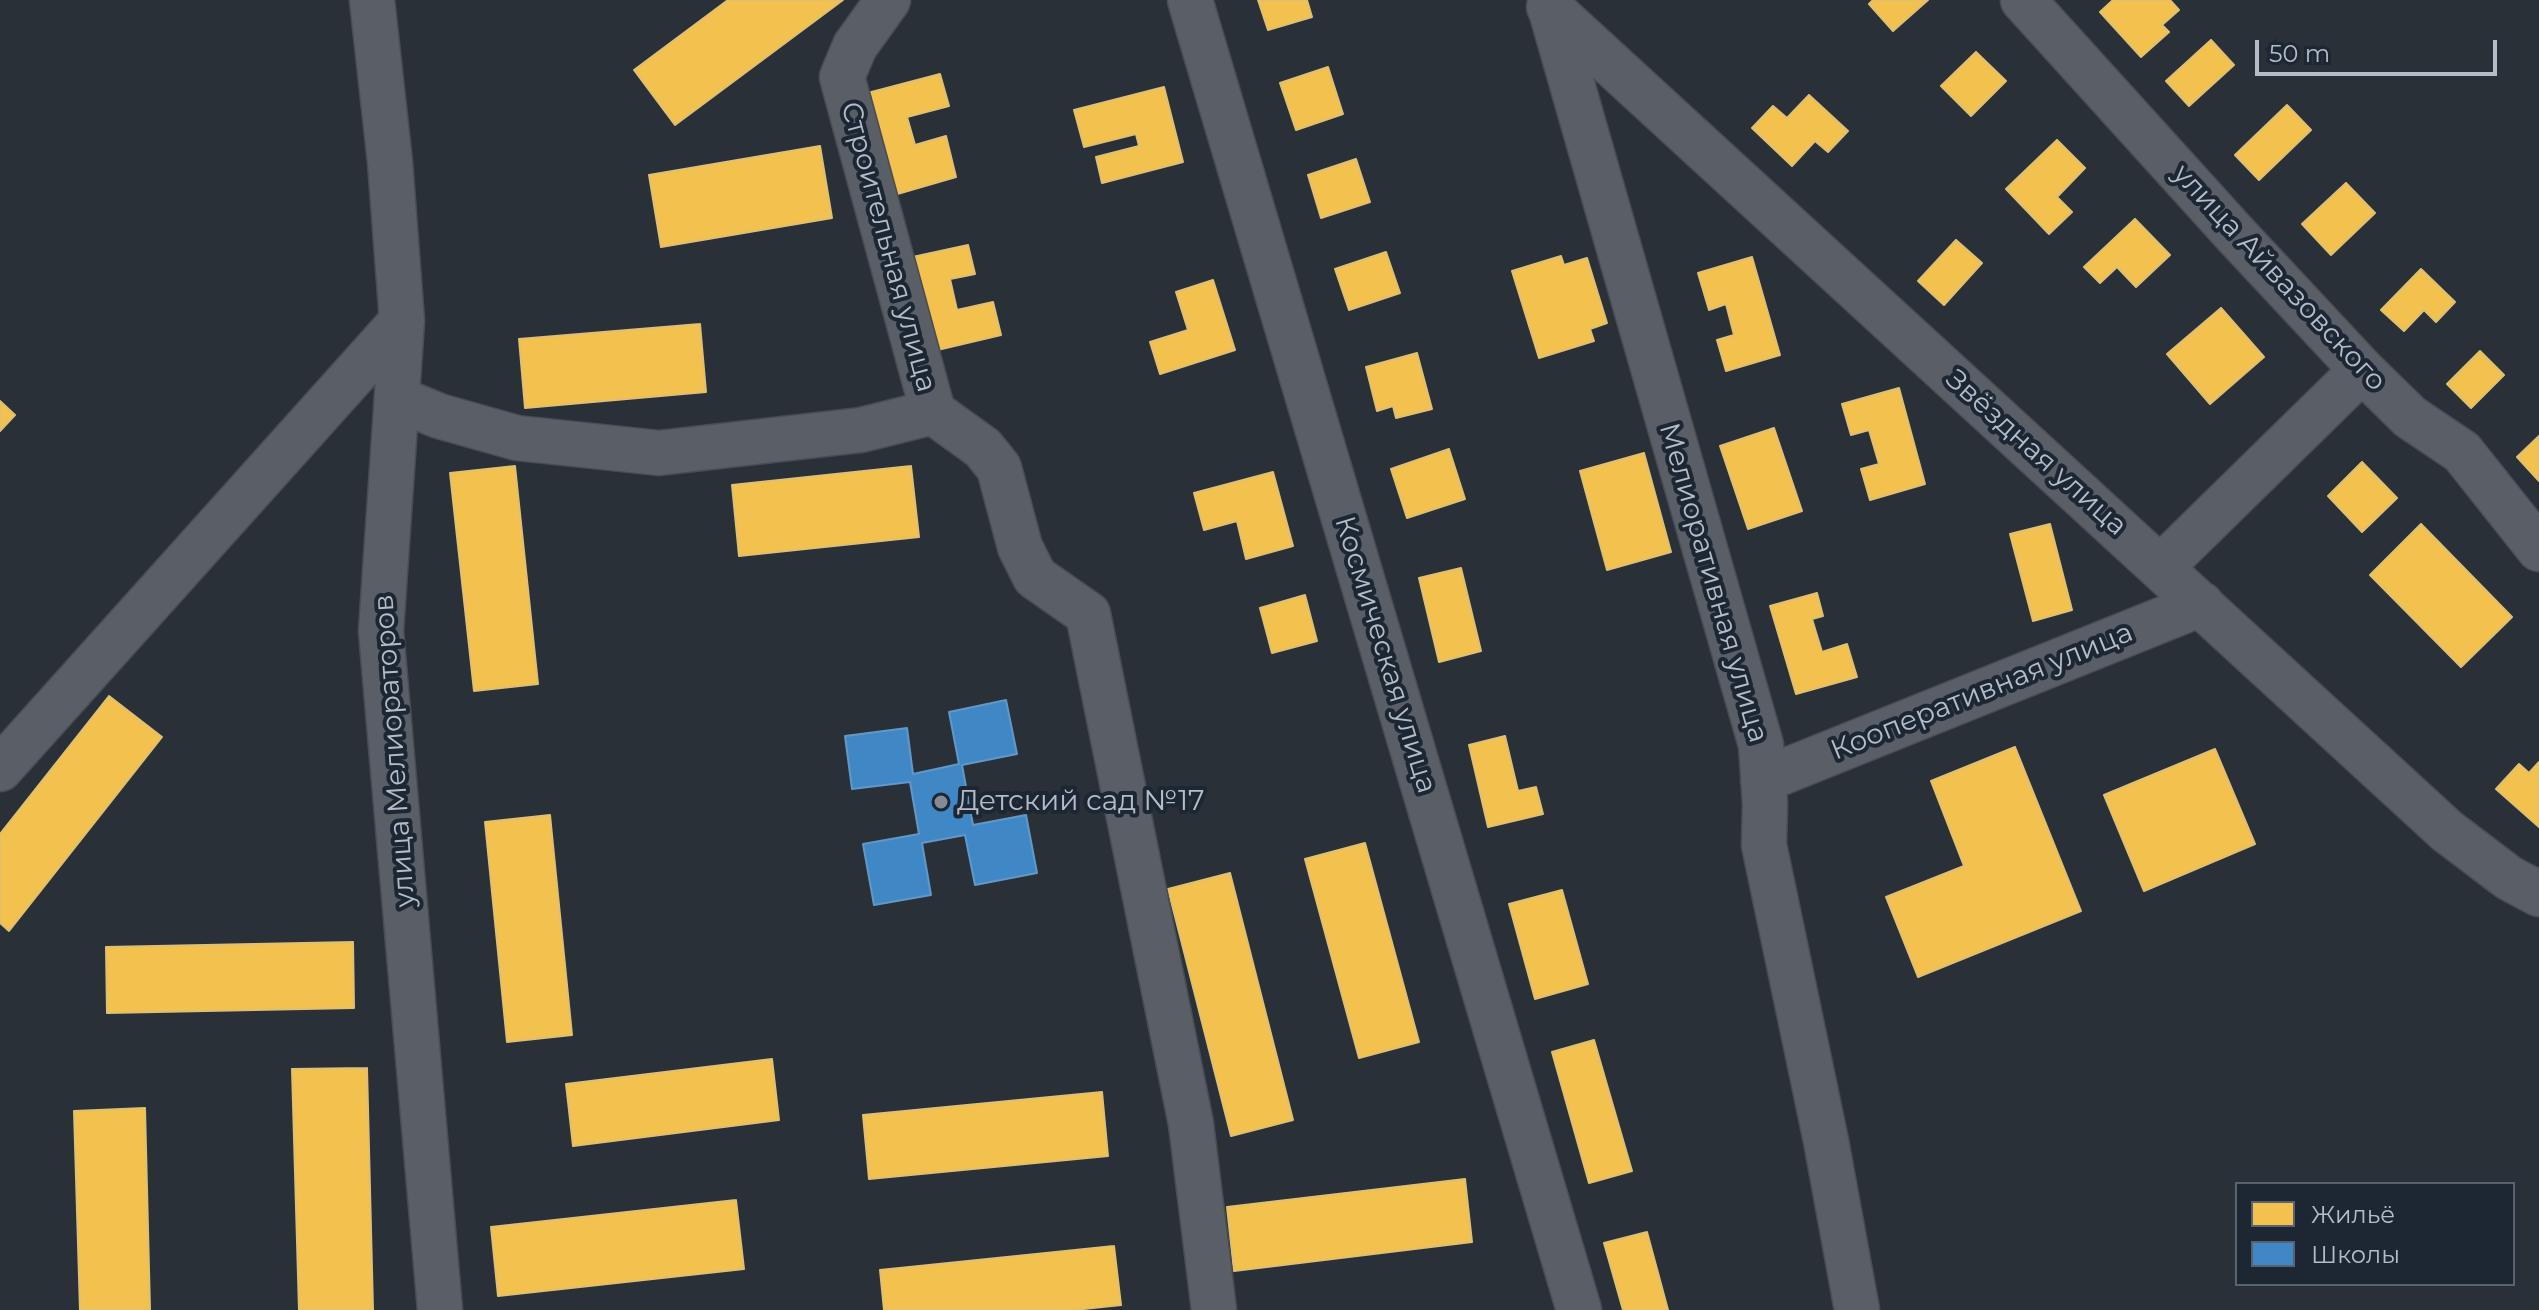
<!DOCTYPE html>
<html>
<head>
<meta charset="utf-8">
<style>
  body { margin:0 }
  #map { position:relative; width:2539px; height:1310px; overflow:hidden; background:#2a3038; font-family:Montserrat,sans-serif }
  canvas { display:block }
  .legend { position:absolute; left:2235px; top:1182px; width:280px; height:104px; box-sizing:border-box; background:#1d2633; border:2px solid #59626f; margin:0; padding:10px 14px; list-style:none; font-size:24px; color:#b4bcc9 }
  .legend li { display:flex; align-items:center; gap:16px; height:40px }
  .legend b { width:40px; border:2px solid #59626f }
  .scale { position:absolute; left:2255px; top:40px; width:242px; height:36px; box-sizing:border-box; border:4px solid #b4bcc9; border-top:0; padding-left:10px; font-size:24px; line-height:28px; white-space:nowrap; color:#b4bcc9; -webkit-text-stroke:6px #1d2633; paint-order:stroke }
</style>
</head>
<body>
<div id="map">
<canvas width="2539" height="1310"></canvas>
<ul class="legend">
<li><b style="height:22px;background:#f2c14e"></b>Жильё</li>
<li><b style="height:22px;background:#3f88c5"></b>Школы</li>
</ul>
<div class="scale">50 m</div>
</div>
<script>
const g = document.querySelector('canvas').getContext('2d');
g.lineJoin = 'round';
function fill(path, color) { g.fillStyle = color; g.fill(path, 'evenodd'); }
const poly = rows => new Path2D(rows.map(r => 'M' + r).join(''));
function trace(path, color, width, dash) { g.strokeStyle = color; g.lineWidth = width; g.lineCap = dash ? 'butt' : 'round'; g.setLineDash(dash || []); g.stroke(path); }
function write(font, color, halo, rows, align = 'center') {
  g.font = font + ' Montserrat,sans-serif'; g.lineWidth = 8; g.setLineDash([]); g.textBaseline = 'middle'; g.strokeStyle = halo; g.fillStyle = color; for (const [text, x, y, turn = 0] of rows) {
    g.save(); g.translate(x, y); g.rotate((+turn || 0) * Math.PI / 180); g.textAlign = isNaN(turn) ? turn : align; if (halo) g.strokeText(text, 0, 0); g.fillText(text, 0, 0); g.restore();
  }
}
const homes = poly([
  [728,0,843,0,675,125,634,70,728,0],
  [1258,0,1307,0,1312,17,1268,30,1258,0],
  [1873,0,1928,0,1893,31,1869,4,1873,0],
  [2113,0,2170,0,2179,10,2162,25,2169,32,2141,57,2100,12,2113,0],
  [2211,40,2234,65,2189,106,2166,81,2211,40],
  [1976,52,2006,81,1971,116,1941,86,1976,52],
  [1328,67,1343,114,1296,130,1280,83,1328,67],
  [940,74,949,106,907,117,915,145,946,136,956,177,887,197,860,95,940,74],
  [1164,87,1183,162,1102,183,1096,157,1139,146,1136,134,1084,147,1074,110,1164,87],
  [1809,95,1848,131,1828,152,1815,141,1792,166,1752,128,1773,106,1787,118,1809,95],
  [2287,105,2311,130,2259,180,2235,155,2287,105],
  [2057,140,2085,168,2057,197,2072,212,2049,234,2006,189,2057,140],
  [820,146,832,218,661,247,649,175,820,146],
  [1356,159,1370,202,1321,218,1308,175,1356,159],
  [2346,183,2375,213,2331,255,2302,224,2346,183],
  [2135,219,2170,255,2136,287,2117,267,2100,283,2084,267,2135,219],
  [1956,240,1982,263,1944,305,1918,281,1956,240],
  [968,245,975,274,950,279,957,310,993,302,1001,335,929,352,908,258,968,245],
  [1386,252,1400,293,1349,310,1335,269,1386,252],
  [1561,256,1564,265,1587,258,1607,323,1590,329,1594,341,1539,358,1512,271,1561,256],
  [1752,257,1780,355,1726,371,1717,340,1734,335,1726,304,1709,310,1698,273,1752,257],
  [2421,269,2455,302,2436,322,2424,310,2404,331,2381,310,2421,269],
  [1213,280,1235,350,1160,374,1150,342,1188,330,1176,292,1213,280],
  [2221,308,2264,357,2210,404,2167,354,2221,308],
  [700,324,706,392,525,408,519,339,700,324],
  [2480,351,2504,375,2471,408,2447,384,2480,351],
  [1417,353,1432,409,1396,418,1393,406,1377,411,1366,367,1417,353],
  [1899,388,1925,484,1870,500,1861,469,1879,464,1869,430,1851,435,1842,404,1899,388],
  [0,401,15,415,0,431,0,401],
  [1774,428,1802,511,1748,529,1720,446,1774,428],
  [2539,436,2539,481,2517,457,2539,436],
  [1449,449,1465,499,1407,518,1391,469,1449,449],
  [1644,453,1671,552,1607,570,1580,471,1644,453],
  [2362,462,2397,498,2362,532,2328,496,2362,462],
  [515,466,538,684,474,691,450,473,515,466],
  [911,466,919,537,739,556,732,485,911,466],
  [1273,472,1293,546,1246,559,1237,521,1204,530,1194,493,1273,472],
  [2050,524,2072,610,2033,621,2010,534,2050,524],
  [2421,524,2512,617,2461,667,2370,575,2421,524],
  [1461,568,1481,651,1439,662,1419,578,1461,568],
  [1817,593,1823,616,1812,619,1822,652,1847,644,1857,677,1796,694,1770,606,1817,593],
  [1305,595,1317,641,1272,653,1260,608,1305,595],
  [109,696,162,737,9,931,0,923,0,834,109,696],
  [1505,736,1518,791,1536,787,1543,814,1488,827,1469,745,1505,736],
  [2015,747,2081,911,1918,977,1886,897,1964,866,1931,781,2015,747],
  [2215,749,2255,844,2144,891,2104,795,2215,749],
  [2539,762,2539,827,2496,789,2519,764,2529,773,2539,762],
  [550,815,572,1035,507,1042,485,822,550,815],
  [1365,843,1419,1042,1359,1058,1305,859,1365,843],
  [1230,873,1293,1120,1231,1136,1168,889,1230,873],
  [1562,890,1588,984,1535,999,1509,904,1562,890],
  [353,942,354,1008,107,1013,106,947,353,942],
  [1594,1040,1632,1171,1589,1183,1552,1052,1594,1040],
  [772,1059,779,1120,573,1146,566,1084,772,1059],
  [367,1068,373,1310,299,1310,292,1069,367,1068],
  [1102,1092,1108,1156,869,1179,863,1115,1102,1092],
  [145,1108,150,1310,80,1310,74,1111,145,1108],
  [1465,1179,1472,1242,1234,1271,1227,1207,1465,1179],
  [736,1200,744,1269,498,1296,491,1227,736,1200],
  [1647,1232,1668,1310,1623,1310,1604,1243,1647,1232],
  [1114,1246,1121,1305,1074,1310,884,1310,880,1270,1114,1246]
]);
fill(homes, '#f2c14e');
trace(homes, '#dfc073', 2);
const schools = poly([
  [1006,700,1017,754,962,765,973,825,1026,815,1037,873,975,885,965,835,922,843,931,895,874,905,863,844,919,834,910,782,852,789,845,736,907,728,913,774,959,764,949,712,1006,700]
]);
fill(schools, '#3f88c5');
trace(schools, '#6298c6', 2);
const minor = poly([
  [372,0,390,162,402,321,381,631,440,1310],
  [888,0,855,46,842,77,933,412],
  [1190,0,1579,1310],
  [2023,0,2235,234,2362,370,2410,417,2462,452,2539,549],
  [1549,7,2447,831,2509,878,2539,894],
  [1550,7,1761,745,1765,804,1764,845,1826,1141,1857,1310],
  [398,399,439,416,517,438,659,453,861,430,933,412,983,448,999,468,1020,547,1035,577,1088,614,1191,1124,1214,1310],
  [2161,567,2362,370],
  [0,769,402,321],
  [1763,780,2201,604]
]);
trace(minor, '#484c53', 47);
trace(minor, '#5a5e66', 44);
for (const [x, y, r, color] of [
  [941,802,8,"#848b96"]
]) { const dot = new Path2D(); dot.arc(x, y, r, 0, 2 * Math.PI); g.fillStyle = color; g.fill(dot); trace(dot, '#1d2633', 3); }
write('28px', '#b4bcc9', '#1d2633', [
  ["Строительная улица",888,247,75],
  ["улица Айвазовского",2279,278,47],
  ["Звёздная улица",2036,453,42],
  ["Мелиоративная улица",1713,583,74],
  ["Космическая улица",1385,655,73],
  ["Кооперативная улица",1982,692,-22],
  ["улица Мелиораторов",395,751,-94]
]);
write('28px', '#b4bcc9', '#1d2633', [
  ["Детский сад №17",957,802]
], 'left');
</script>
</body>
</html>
